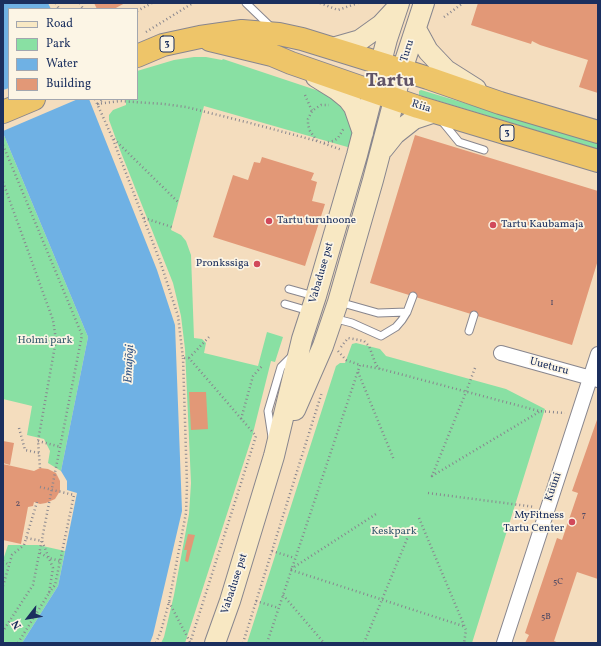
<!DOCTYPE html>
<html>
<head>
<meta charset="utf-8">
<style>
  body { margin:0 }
  #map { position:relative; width:601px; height:646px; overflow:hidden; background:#f4ddbe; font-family:Vollkorn,serif }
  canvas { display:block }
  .frame { position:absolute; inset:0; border:4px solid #1b2f5e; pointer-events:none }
  .legend { position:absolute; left:8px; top:8px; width:130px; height:92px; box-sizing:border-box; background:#fcf5e5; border:1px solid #a2a6af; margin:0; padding:5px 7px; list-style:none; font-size:12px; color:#1b2f5e }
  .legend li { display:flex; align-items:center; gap:8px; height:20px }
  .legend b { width:20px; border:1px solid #a2a6af }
  .north { position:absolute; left:8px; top:598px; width:40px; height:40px; -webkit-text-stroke:3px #fcf5e5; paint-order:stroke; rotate:239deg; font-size:11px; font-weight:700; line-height:16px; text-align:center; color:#1b2f5e }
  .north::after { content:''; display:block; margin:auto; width:14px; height:18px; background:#1b2f5e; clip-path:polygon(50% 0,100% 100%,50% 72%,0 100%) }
</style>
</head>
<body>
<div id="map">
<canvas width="601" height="646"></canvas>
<div class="frame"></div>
<ul class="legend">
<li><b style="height:5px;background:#f8e8c3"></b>Road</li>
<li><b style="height:11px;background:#89e0a3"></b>Park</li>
<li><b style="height:11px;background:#6fb1e4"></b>Water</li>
<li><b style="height:11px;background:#e29877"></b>Building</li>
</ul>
<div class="north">N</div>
</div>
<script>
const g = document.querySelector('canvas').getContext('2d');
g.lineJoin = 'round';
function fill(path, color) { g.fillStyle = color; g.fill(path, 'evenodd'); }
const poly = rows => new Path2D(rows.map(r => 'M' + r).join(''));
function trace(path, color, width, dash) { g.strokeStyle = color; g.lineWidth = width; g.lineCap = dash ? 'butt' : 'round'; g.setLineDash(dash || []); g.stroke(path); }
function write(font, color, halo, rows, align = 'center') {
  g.font = font + ' Vollkorn,serif'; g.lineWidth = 3.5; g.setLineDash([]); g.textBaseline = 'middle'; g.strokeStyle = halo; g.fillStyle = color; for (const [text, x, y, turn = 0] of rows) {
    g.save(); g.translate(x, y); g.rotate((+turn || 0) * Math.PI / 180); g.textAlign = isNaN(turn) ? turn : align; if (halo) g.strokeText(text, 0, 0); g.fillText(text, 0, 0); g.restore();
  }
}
fill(poly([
  [194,57,206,57,222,60,223,59,334,96,354,120,351,148,204,106,171,230,181,235,186,241,191,255,194,338,202,339,206,343,204,353,258,366,267,332,283,337,275,362,271,361,252,437,185,643,161,643,164,637,174,595,189,514,191,483,185,349,181,316,173,283,120,150,109,120,109,115,113,110,126,105,126,99,137,99,137,71,174,60],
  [421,90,598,143,598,149,419,95,419,91],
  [3,133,88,337,61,471,48,463,50,451,44,439,27,435,32,406,3,399],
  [356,343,380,349,386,356,506,389,545,409,472,643,247,643,336,366,340,363,345,363,352,344],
  [8,545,38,545,65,551,58,586,22,643,3,643,3,560]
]), '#89e0a3');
fill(poly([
  [3,3,48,3,51,9,9,9,9,99,89,99,157,270,175,325,182,511,153,635,150,643,22,643,58,586,77,493,67,490,67,481,61,471,88,337,3,133]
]), '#6fb1e4');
fill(poly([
  [9,88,9,99,78,99,3,131,3,90]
]), '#f4ddbe');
fill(poly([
  [94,3,125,3,114,9,97,9],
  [478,3,598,3,598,93,579,87,588,60,540,45,532,41,531,44,471,25],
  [415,135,598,191,598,260,572,345,370,283],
  [262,157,314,173,311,180,317,182,312,201,325,204,305,266,213,237,233,175,248,180,254,162,260,163],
  [189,392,206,392,208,429,191,430],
  [598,417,598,579,577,572,554,641,559,643,525,643,529,635,525,633,557,538,562,540,578,493,572,491],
  [3,441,14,443,10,465,3,463],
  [3,464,34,471,40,468,48,469,56,473,60,481,60,491,55,499,46,503,40,504,34,502,33,506,28,507,21,544,3,540],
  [188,534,195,535,188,562,185,561,187,550,184,550]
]), '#e29877');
const lane = poly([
  [246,3,272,28],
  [441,120,459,142,484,150],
  [289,289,314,296],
  [339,302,378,313,407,312],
  [285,304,309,311],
  [333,318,352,323,381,336,396,327,402,320,407,312,413,296],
  [469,331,474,315],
  [272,437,268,411,281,367,292,356]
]);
const street = poly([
  [501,353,598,380],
  [504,643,598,354]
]);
const secondary = poly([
  [416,29,428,51,446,70,476,89],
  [332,48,360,40,381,25,394,11],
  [316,77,337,90,348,99,354,107,363,133],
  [383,149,395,134,414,119,435,112],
  [295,410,323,346,338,302,373,180,402,70,424,3],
  [215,643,230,601,274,456,302,339,316,296,357,155,387,39,399,3]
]);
const highway = poly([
  [210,40,272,55,291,63,418,107,598,161],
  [137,56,163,45,200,37,242,31,279,34,302,39,428,78,500,103,598,132],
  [3,112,34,99]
]);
trace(lane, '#88868e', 9);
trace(street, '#88868e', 16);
trace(secondary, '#88868e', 22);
trace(highway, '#88868e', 24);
trace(poly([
  [56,3,59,9],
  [80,3,83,9],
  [320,3,338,10,358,3],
  [137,11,152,3],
  [444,17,463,3],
  [146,32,193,3],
  [305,95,312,111],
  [95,99,112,137,160,261,178,316,183,358,189,358,256,436,190,643],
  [97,104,120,101,164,104,186,107,250,123,317,141,342,150],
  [98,104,103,99],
  [114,139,178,202],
  [317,141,310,131,308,125,308,119,312,111,316,108,321,105,329,105],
  [324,143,333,141,338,138,344,128],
  [3,145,82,335,33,585,3,631],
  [3,182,53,320,56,340,38,441,40,468],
  [144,218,172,227],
  [341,347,348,338,364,341,369,346,376,365,380,369],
  [338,351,346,360,360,365],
  [189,358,210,336],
  [475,368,466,392,432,476,539,412],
  [358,372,394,460],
  [241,419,253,376,262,366],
  [19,428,25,450,39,453],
  [38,441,61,447],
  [40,487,74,495,55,585,49,593],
  [428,493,535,507],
  [419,518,466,630,464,643],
  [272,551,295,558],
  [40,553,49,558,60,561],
  [3,561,9,565],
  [291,569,376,514],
  [291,570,463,626],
  [3,586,12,555,24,545,37,502],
  [283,595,324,643],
  [256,601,279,608],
  [169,602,190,642],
  [18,643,49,593,53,568,42,541,26,538],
  [156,643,161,631,169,602,186,513,187,485,183,358],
  [243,643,322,392],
  [267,643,360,365,381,369,539,411,565,413],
  [364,643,412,527]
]), '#88868e', 2.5, [1, 3]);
trace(lane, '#fff', 7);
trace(street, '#fff', 14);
trace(secondary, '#f8e8c3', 20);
trace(highway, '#eec569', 22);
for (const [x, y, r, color] of [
  [269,221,4,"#d1495b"],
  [493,225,4,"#d1495b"],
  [257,264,4,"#d1495b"],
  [572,522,4,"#d1495b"]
]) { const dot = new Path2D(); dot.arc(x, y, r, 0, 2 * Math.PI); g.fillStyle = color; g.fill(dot); trace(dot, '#fcf5e5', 1.5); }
write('9px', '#4d4964', null, [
  ["1",552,303],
  ["2",18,504],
  ["7",584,515],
  ["5C",558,582],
  ["5B",546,617]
]);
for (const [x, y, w] of [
  [167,44,14],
  [507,133,14]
]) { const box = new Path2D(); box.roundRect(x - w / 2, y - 8, w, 16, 3); g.fillStyle = '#fcf5e5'; g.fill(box); trace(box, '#1b2f5e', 1); }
write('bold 10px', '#1b2f5e', null, [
  ["3",167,44],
  ["3",507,133]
]);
write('11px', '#1b2f5e', '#fcf5e5', [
  ["Turu",408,51,-72],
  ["Riia",421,107,17],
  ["Vabaduse pst",322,273,-74],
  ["Uueturu",549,367,15],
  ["Küüni",554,487,-71],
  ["Vabaduse pst",235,584,-72]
]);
write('11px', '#1b2f5e', '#fcf5e5', [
  ["Tartu turuhoone",277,221],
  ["Tartu Kaubamaja",501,225],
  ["Pronkssiga",249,264,"right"],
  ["MyFitness",564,516,"right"],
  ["Tartu Center",564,529,"right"]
], 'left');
write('11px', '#365b6f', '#fcf5e5', [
  ["Holmi park",45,341],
  ["Keskpark",394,532]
]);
write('italic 12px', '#345686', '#fcf5e5', [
  ["Emajõgi",130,364,-87]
]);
write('bold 19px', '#615467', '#fcf5e5', [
  ["Tartu",390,83]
]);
</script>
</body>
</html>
